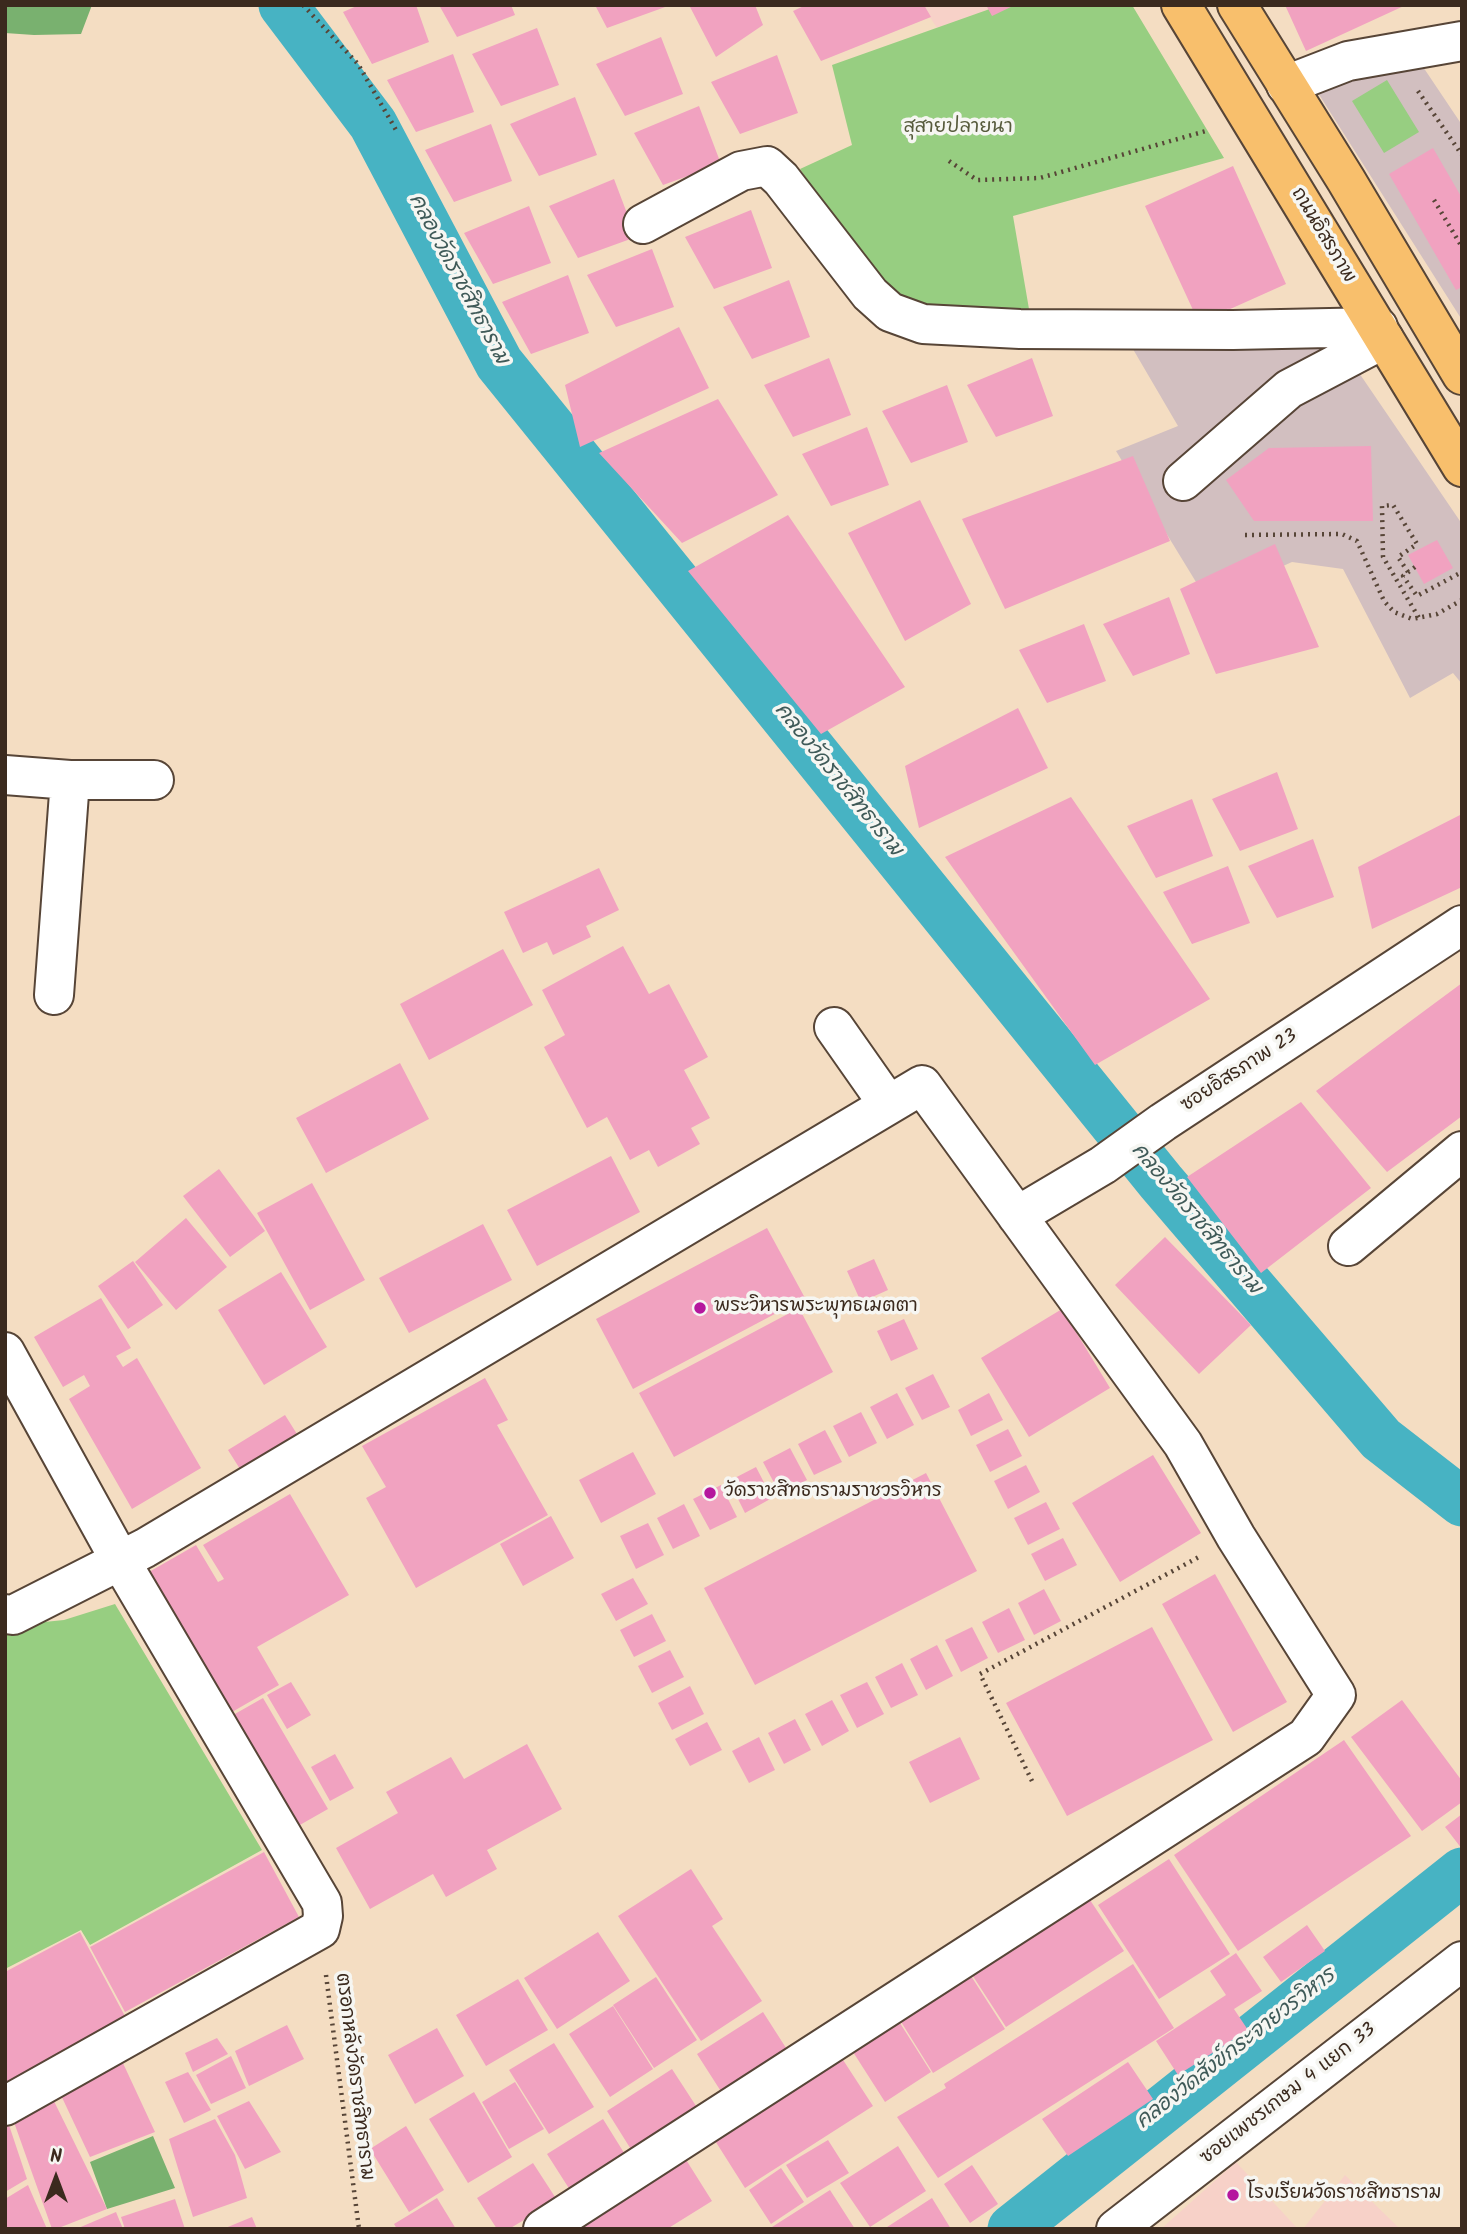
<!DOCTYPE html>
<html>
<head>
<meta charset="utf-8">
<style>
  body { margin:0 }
  #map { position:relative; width:1467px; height:2234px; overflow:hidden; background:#f4ddc2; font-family:Kalam,sans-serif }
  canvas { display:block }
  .frame { position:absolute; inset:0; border:7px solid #3b2a1e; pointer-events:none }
  .north { position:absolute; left:21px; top:2143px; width:70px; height:70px; -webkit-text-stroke:5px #f6f6f2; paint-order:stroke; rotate:0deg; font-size:19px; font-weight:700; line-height:28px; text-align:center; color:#3b2a1e }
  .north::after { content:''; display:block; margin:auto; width:24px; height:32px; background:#3b2a1e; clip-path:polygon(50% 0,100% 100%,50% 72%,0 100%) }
</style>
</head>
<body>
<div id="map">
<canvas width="1467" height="2234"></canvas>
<div class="frame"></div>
<div class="north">N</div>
</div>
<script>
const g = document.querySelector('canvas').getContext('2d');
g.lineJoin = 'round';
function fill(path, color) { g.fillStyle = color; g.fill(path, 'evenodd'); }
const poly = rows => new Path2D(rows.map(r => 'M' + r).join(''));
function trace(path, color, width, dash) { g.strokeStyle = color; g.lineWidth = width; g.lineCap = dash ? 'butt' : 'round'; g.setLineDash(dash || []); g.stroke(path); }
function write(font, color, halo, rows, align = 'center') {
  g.font = font + ' Kalam,"Playpen Sans Thai",sans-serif'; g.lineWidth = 7; g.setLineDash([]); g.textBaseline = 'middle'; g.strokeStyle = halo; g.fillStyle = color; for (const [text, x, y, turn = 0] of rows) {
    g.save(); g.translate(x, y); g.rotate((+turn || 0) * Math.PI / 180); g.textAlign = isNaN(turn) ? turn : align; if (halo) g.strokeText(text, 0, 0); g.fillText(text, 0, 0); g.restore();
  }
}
fill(poly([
  [922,5,1001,5,937,28],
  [1236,2162,1298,2229,1161,2229],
  [1345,2175,1400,2229,1303,2229]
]), '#f7d1c8');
fill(poly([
  [1403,37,1462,125,1462,320,1318,93],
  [1338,342,1462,524,1462,684,1453,673,1410,698,1343,569,1292,562,1207,600,1116,451,1178,426,1130,344]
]), '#d2bfc0');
fill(poly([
  [1001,5,1132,5,1224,158,1013,216,1029,309,935,316,881,288,800,169,852,145,832,65],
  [1387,80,1419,132,1384,153,1352,101],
  [115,1604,262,1850,90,1945,81,1930,5,1969,5,1626,64,1620]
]), '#97ce81');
fill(poly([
  [5,5,92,5,81,34,34,35,5,33],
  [153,2136,175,2188,107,2209,90,2162]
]), '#79b16f');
trace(poly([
  [283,5,373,124,499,363,1161,1182,1381,1439,1462,1502],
  [1012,2229,1462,1872]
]), '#47b3c3', 49);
fill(poly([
  [359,5,416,5,429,42,372,64,343,12],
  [439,5,511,5,515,15,457,37],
  [595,5,668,5,668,6,607,28],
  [689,5,755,5,763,25,716,57],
  [806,5,924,5,931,17,821,61,793,11],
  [986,5,1015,5,992,16],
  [1285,5,1406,5,1306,51],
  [537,28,559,85,501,106,472,54],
  [661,37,683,94,625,116,596,64],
  [453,54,474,112,416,132,387,80],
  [777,55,798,113,740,134,711,82],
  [575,97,597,155,539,176,510,124],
  [699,106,721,164,663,185,634,133],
  [491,124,512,181,454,202,425,150],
  [1433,148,1462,198,1462,287,1456,290,1389,174],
  [1233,166,1286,284,1199,323,1145,206],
  [614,179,636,237,578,258,549,206],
  [529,206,551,263,493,284,464,233],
  [751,210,772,268,714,289,685,237],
  [652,249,674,307,616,327,587,275],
  [568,275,589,333,531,354,502,302],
  [789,280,810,337,752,359,723,307],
  [679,327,709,388,580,447,565,385],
  [829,358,851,415,793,437,764,385],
  [1032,358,1053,416,996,437,967,385],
  [947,385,968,442,911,463,882,411],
  [718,399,778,495,682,543,599,453],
  [867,427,889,485,831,506,802,454],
  [1371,446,1373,521,1254,521,1226,480,1269,448],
  [1133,456,1170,541,1005,609,962,519],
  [920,500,971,604,905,641,848,533],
  [788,515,905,687,821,734,688,571],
  [1437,540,1453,568,1424,584,1408,555],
  [1275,544,1319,647,1216,674,1180,589],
  [1169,597,1190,654,1133,676,1103,624],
  [1084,624,1106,681,1047,703,1019,650],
  [1018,708,1048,768,919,828,905,766],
  [1277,772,1298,829,1240,851,1212,799],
  [1071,797,1210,999,1095,1065,945,857],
  [1192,799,1213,856,1156,878,1127,826],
  [1462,814,1462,887,1372,929,1358,867],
  [1313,839,1334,897,1277,918,1248,866],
  [1228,866,1250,923,1192,944,1163,892],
  [599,868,619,910,586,926,591,937,553,955,547,942,523,953,504,912],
  [623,946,649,994,669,984,708,1057,684,1070,710,1118,691,1128,700,1144,658,1167,649,1150,630,1160,607,1117,587,1128,544,1047,565,1035,542,990],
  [503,949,533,1005,429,1060,400,1004],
  [1462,983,1462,1116,1387,1172,1316,1091],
  [400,1063,429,1119,326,1173,296,1118],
  [1301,1102,1371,1188,1261,1273,1187,1177],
  [611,1156,640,1212,537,1266,507,1210],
  [219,1169,265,1231,230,1257,183,1196],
  [312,1183,365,1280,310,1310,257,1213],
  [186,1218,227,1267,176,1310,135,1262],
  [483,1224,512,1280,409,1333,379,1278],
  [767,1228,805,1298,633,1389,596,1319],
  [1165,1237,1251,1325,1199,1374,1115,1285],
  [874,1259,888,1290,861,1302,847,1271],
  [133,1261,163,1305,128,1329,98,1286],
  [281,1272,327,1347,264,1385,218,1310],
  [101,1298,131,1348,116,1356,123,1367,137,1358,201,1468,132,1509,69,1399,90,1386,84,1375,63,1387,34,1337],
  [799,1308,833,1372,674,1457,639,1393],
  [1062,1309,1110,1388,1029,1437,981,1358],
  [904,1319,918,1349,891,1361,877,1331],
  [933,1374,950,1407,922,1420,905,1388],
  [485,1378,508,1420,497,1425,548,1515,416,1588,366,1498,386,1487,362,1446],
  [897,1393,914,1425,887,1439,870,1407],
  [989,1393,1003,1420,971,1436,958,1410],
  [861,1412,877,1443,849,1457,833,1426],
  [285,1415,302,1442,245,1477,228,1450],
  [1008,1429,1022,1456,990,1472,976,1445],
  [825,1430,842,1462,814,1475,798,1444],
  [790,1448,807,1480,780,1494,763,1462],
  [633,1452,656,1494,601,1523,579,1480],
  [1153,1455,1201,1533,1120,1582,1072,1503],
  [1026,1465,1040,1492,1008,1509,994,1481],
  [756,1467,772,1498,745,1513,729,1481],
  [926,1473,977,1571,755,1685,704,1588],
  [721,1485,737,1517,710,1530,693,1499],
  [290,1494,349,1595,257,1647,279,1685,232,1712,149,1572,196,1545,218,1582,224,1579,203,1545],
  [1046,1502,1060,1529,1028,1545,1014,1518],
  [684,1504,700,1536,673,1549,657,1518],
  [551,1516,574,1558,523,1586,500,1544],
  [648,1523,664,1555,636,1569,620,1536],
  [1063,1538,1077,1565,1045,1581,1031,1554],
  [1215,1574,1287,1702,1233,1732,1162,1604],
  [633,1578,648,1604,616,1621,601,1594],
  [1044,1589,1061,1621,1034,1635,1018,1603],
  [1009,1608,1025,1640,998,1653,982,1622],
  [652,1614,666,1641,634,1657,620,1630],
  [972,1627,988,1658,961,1672,945,1640],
  [1152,1627,1213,1740,1067,1816,1006,1703],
  [937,1645,953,1676,926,1690,910,1659],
  [670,1650,684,1677,652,1693,638,1666],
  [902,1663,918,1695,891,1708,875,1677],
  [291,1682,311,1715,287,1729,267,1695],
  [867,1682,884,1714,857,1728,840,1695],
  [690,1686,704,1714,672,1730,658,1703],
  [263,1698,328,1809,291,1830,226,1719],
  [832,1700,849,1731,822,1746,805,1714],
  [1402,1700,1462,1781,1462,1802,1422,1831,1351,1737],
  [795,1719,811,1750,784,1764,768,1733],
  [707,1722,722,1750,690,1766,675,1739],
  [759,1737,775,1770,749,1783,732,1751],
  [960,1737,980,1779,930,1803,909,1762],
  [1344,1740,1411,1836,1238,1951,1174,1855],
  [527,1744,562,1809,487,1850,497,1869,446,1897,433,1874,370,1909,336,1848,398,1813,386,1792,451,1757,464,1779],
  [335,1754,354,1788,330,1801,311,1767],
  [1462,1814,1462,1849,1445,1827],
  [264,1852,299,1917,125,2012,90,1947],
  [1169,1859,1230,1954,1159,1999,1098,1905],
  [691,1869,723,1919,712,1926,762,2001,701,2041,618,1916],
  [1082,1888,1124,1951,1006,2027,965,1964],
  [1307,1925,1325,1951,1281,1982,1263,1957],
  [80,1932,127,2020,5,2085,5,1972],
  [598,1932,630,1981,557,2029,524,1978],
  [1236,1953,1262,1991,1234,2009,1248,2030,1178,2075,1156,2041,1226,1995,1210,1971],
  [1133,1964,1174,2028,938,2178,897,2117,946,2088,944,2084],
  [964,1965,1005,2029,933,2073,893,2009],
  [656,1977,697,2040,654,2068,613,2005],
  [518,1979,548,2030,486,2066,456,2015],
  [613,2006,653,2069,610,2097,569,2034],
  [763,2012,788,2051,722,2093,697,2054],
  [893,2012,931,2072,885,2102,846,2041],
  [287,2025,304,2059,249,2086,235,2051],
  [437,2028,464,2076,415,2104,388,2055],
  [217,2038,228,2054,193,2072,185,2053],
  [554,2043,594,2107,549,2134,509,2070],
  [834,2046,873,2106,745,2188,707,2128],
  [231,2056,246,2088,211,2104,196,2075],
  [122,2061,155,2132,90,2157,59,2091],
  [1128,2062,1153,2099,1068,2156,1042,2119],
  [672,2069,698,2109,632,2151,607,2111],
  [188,2072,211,2110,184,2123,165,2082],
  [515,2082,544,2129,509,2149,482,2102],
  [49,2091,107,2209,56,2229,52,2229,10,2111],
  [474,2092,512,2157,468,2183,429,2119],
  [249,2101,281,2152,245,2169,217,2116],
  [5,2113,27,2179,5,2192],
  [215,2119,235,2155,247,2198,193,2217,169,2139],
  [603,2119,626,2156,570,2190,547,2154],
  [406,2126,444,2190,409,2212,370,2149],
  [828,2140,849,2173,807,2198,786,2165],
  [898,2146,926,2191,870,2227,840,2183],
  [678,2147,712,2201,667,2229,584,2229,574,2212],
  [533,2163,557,2200,509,2229,497,2229,477,2198],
  [972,2165,998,2204,970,2223,944,2184],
  [781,2168,804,2202,771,2224,749,2190],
  [28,2185,47,2229,5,2229,5,2199],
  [830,2190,855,2229,774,2229,772,2227],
  [437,2198,456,2229,397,2229,394,2224],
  [932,2198,951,2229,884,2229],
  [175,2199,185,2229,125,2229,121,2217],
  [116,2212,123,2229,76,2229],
  [252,2217,257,2229,223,2229]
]), '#f1a2c0');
const minor = poly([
  [1286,85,1348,61,1462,41],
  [643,224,741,171,767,166,781,179,870,294,890,312,923,324,1020,329,1233,330,1378,327],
  [1183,481,1289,389,1384,339],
  [5,775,70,780,154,780],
  [54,995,70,780],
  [834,1027,888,1104],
  [1017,1216,1103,1165,1163,1122,1462,925],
  [1348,1246,1462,1151],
  [5,1352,121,1562,322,1903,323,1916,320,1929,5,2106],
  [5,1614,13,1615,145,1548,922,1085,1183,1444,1236,1537,1336,1695,1306,1737,543,2229],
  [1116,2229,1462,1961]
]);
const major = poly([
  [1181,5,1462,467],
  [1237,5,1346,180,1462,375]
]);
trace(minor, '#574537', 42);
trace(major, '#574537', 42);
trace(poly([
  [303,5,358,64,396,130],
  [1418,91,1462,155],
  [949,161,977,180,1040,178,1206,131],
  [1434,200,1462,247],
  [1245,535,1342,534,1357,541,1384,601,1394,612,1412,619,1437,614,1462,600],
  [1415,567,1403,576,1417,596,1462,572],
  [1408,572,1398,557,1417,544,1393,505,1382,506,1383,557,1419,618],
  [1032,1781,980,1674,1199,1557],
  [326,1975,359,2229]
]), '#574537', 4.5, [2, 5]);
trace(minor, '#fff', 38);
trace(major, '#f8bf6c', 38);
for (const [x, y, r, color] of [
  [700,1308,7,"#b5179e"],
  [710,1493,7,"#b5179e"],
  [1233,2195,7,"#b5179e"]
]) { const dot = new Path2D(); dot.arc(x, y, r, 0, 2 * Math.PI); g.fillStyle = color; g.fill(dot); trace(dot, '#f6f6f2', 2.5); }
write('19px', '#575b3c', '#f6f6f2', [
  ["สุสายปลายนา",958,129]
]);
write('19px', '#3b2a1e', '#f6f6f2', [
  ["ถนนอิสรภาพ",1322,236,59],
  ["ซอยอิสรภาพ 23",1240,1072,-33],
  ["ตรอกหลังวัดราชสิทธาราม",353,2077,83],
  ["ซอยเพชรเกษม 4 แยก 33",1289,2095,-38]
]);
write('19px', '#3b2a1e', '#f6f6f2', [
  ["พระวิหารพระพุทธเมตตา",714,1308],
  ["วัดราชสิทธารามราชวรวิหาร",724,1493],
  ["โรงเรียนวัดราชสิทธาราม",1247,2195]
], 'left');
write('italic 21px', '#3f5a58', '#f6f6f2', [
  ["คลองวัดราชสิทธาราม",457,280,62],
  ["คลองวัดราชสิทธาราม",837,781,51],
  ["คลองวัดราชสิทธาราม",1195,1220,50],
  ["คลองวัดสังข์กระจายวรวิหาร",1237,2050,-38]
]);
</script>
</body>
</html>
